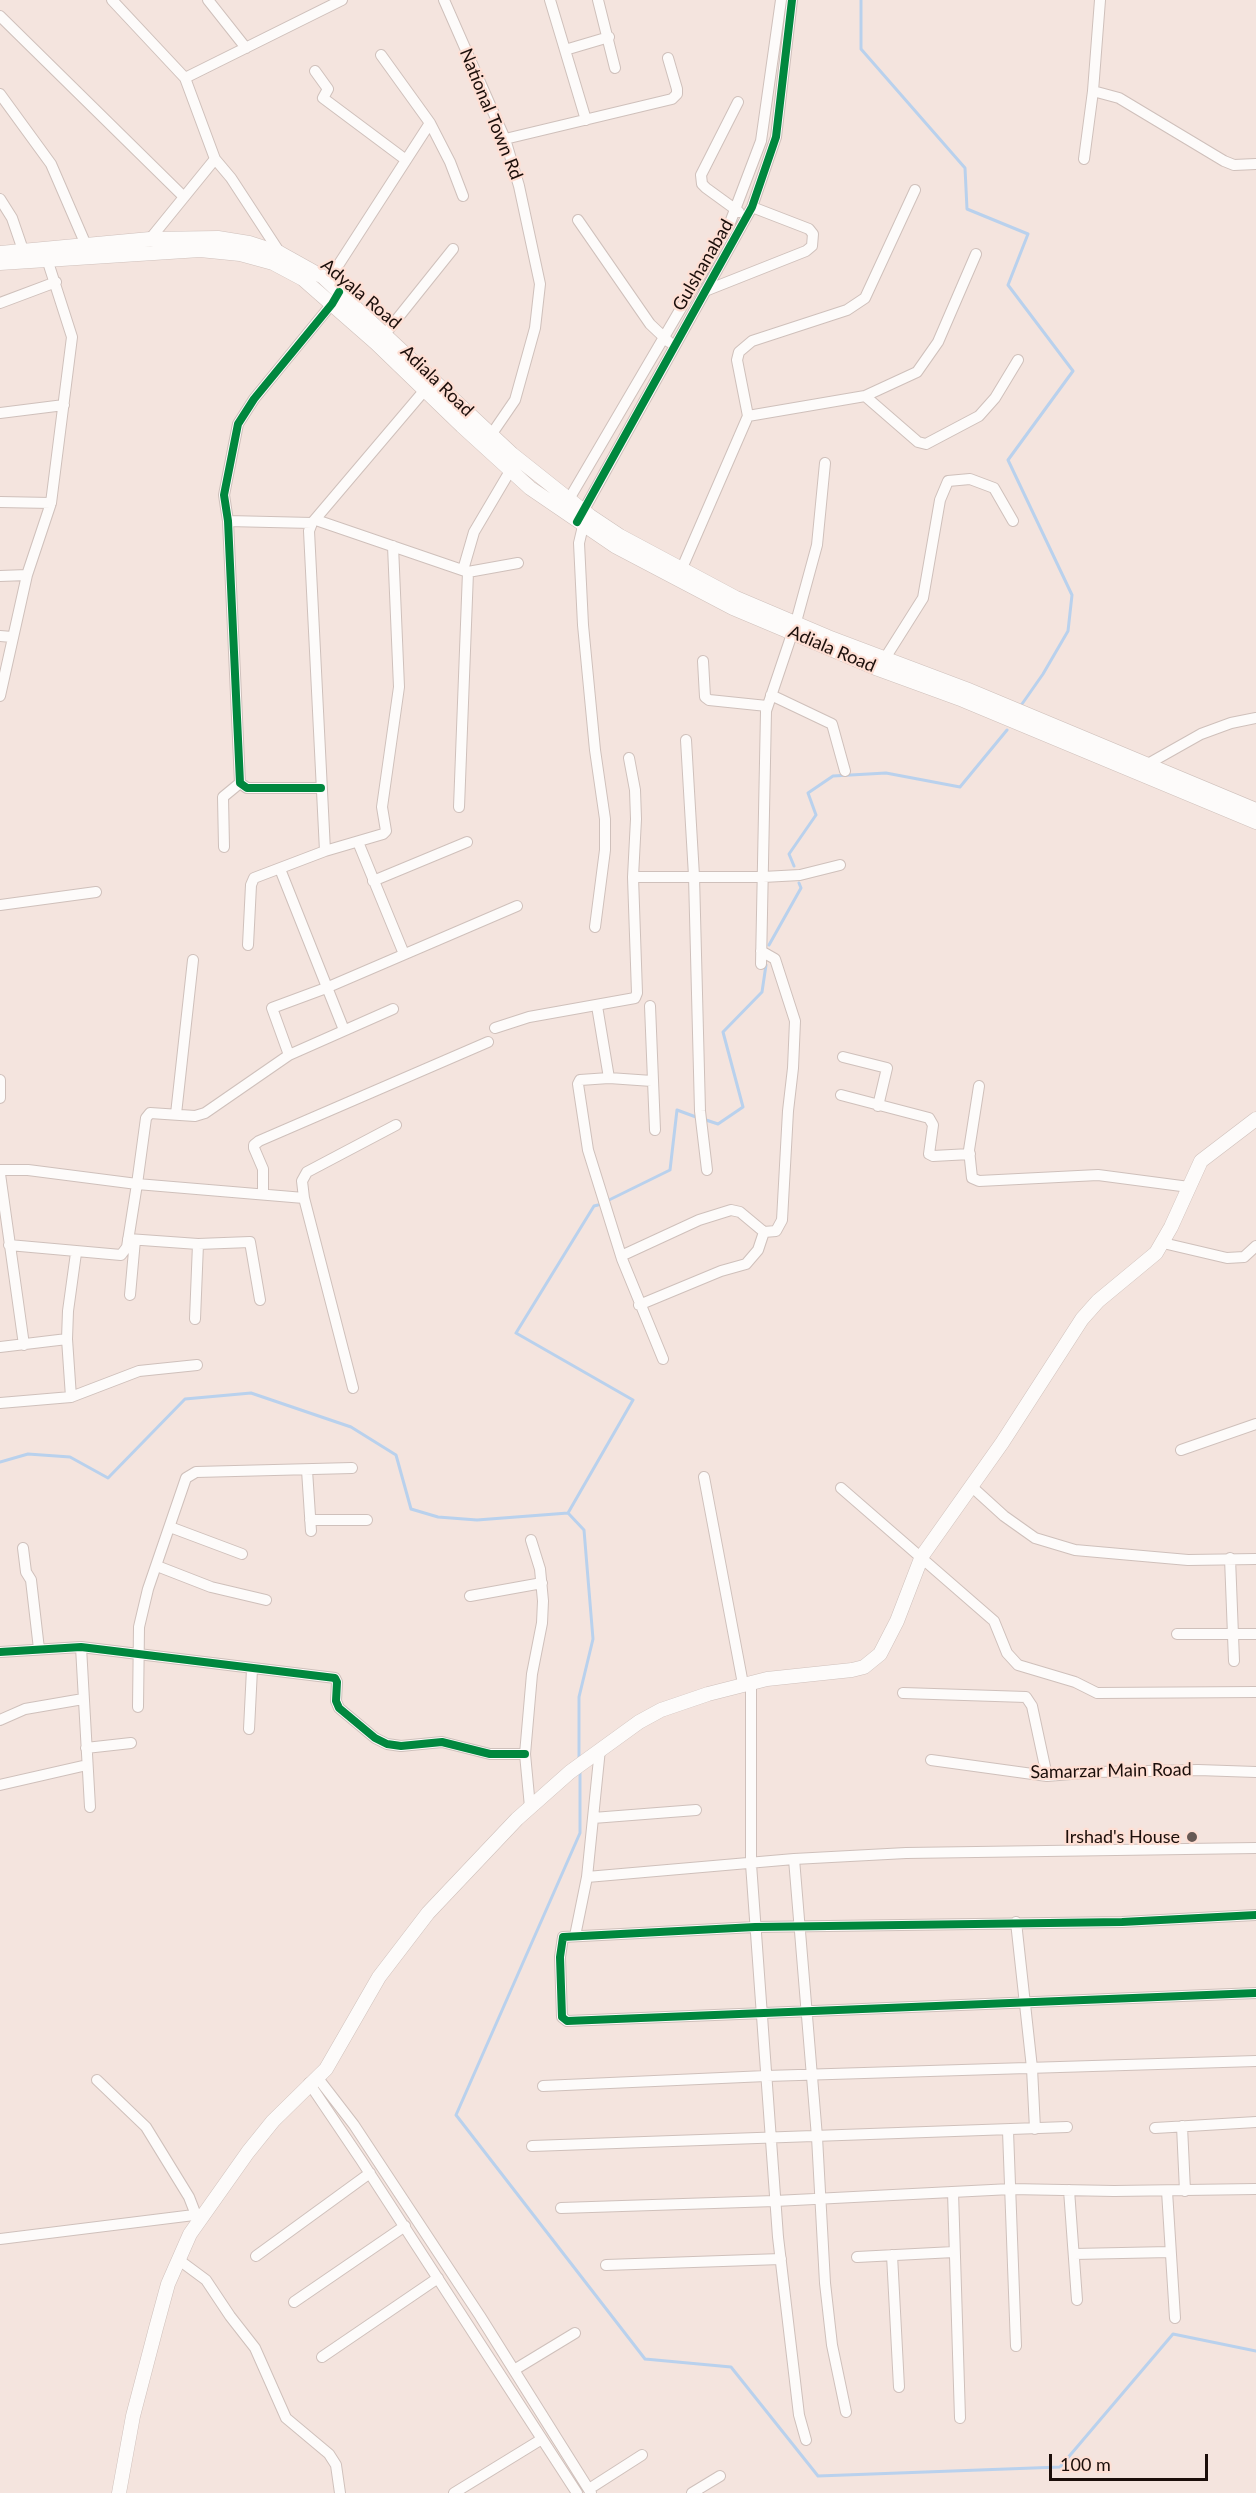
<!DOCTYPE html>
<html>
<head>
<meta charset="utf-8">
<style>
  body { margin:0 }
  #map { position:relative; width:1256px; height:2493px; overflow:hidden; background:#f4e4de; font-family:Lato,sans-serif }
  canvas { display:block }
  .scale { position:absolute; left:1049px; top:2454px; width:159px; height:27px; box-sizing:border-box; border:3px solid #1b0e0a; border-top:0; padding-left:8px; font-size:18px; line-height:21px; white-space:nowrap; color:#1b0e0a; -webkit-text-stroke:4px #fedfd4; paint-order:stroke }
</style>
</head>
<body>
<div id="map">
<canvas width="1256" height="2493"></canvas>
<div class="scale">100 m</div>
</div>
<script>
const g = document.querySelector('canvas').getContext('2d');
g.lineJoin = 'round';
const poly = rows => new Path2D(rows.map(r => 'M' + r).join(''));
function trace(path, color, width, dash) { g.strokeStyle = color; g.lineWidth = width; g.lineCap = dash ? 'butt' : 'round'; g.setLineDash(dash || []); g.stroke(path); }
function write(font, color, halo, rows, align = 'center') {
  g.font = font + ' Lato,sans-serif'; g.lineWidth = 4.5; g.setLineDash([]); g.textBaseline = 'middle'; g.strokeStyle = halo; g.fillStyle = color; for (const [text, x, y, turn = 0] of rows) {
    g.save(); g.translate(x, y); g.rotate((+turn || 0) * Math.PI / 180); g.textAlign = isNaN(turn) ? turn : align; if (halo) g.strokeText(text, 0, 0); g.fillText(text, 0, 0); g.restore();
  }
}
trace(poly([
  [861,0,861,49,965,168,967,209,1028,234,1008,285,1073,371,1008,460,1072,595,1068,631,1043,674,1022,704],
  [794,866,789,854,816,815,808,793,833,776,886,773,960,787,1007,730],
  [769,945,801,888,799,883],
  [706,1120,718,1124,743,1107,723,1032,762,992,766,965],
  [607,1201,670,1170,677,1110,696,1117],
  [0,1462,28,1454,70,1457,108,1478,185,1399,251,1393,351,1427,396,1455,411,1509,438,1517,477,1520,568,1513,584,1530,593,1639,579,1697,579,1759],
  [568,1513,633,1400,516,1333,594,1206,598,1205],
  [580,1771,580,1833,456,2115,645,2359,731,2367,818,2476,1060,2467,1173,2334,1256,2351]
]), '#b9d1ed', 3);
const minor = poly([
  [112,0,185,78],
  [208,0,246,48],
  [444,0,505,139,519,186,540,284,535,328,515,400,491,435],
  [550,0,586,120],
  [598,0,615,68],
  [0,16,184,197],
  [565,50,609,37],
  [381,55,430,123,450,162,463,196],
  [315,71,328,89,323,98,406,160],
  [1093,91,1119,98,1224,161,1234,165,1256,164],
  [0,94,51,164,86,245],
  [738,102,701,175,702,184,706,188,739,212],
  [505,139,672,99,677,94,677,89,668,58],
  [1084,159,1093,91,1100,0],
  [0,199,12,218,23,250],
  [578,220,650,324,669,342],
  [150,239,215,159],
  [280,253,231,178,215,159,185,78,342,0],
  [328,281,430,123],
  [705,291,806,251,812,246,813,234,809,229,752,207],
  [0,303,56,282],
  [385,334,453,249],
  [865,396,917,372,938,342,976,254],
  [0,413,64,405],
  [748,416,865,396,918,442,926,444,979,416,995,398,1018,360],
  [0,502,51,503],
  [565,506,728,228,761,141,781,0],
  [580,517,752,207,776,137,792,0],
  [316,520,468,572,518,563],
  [228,521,312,523],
  [583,526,579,543,583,625,595,750,605,819,605,850,595,927],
  [463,570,474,532,510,471],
  [679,575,748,416,737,360,739,352,752,341,847,310,865,298,915,190],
  [0,576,27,575],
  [0,636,12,637],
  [703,661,705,697,709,700,767,706],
  [882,663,923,598,940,500,948,481,970,479,994,488,1013,521],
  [771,695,832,724,845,771],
  [0,696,27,575,51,503,72,337,47,259],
  [686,740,694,876,700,1111,707,1170],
  [1146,765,1201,734,1231,723,1256,718],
  [321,788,247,788,240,783,228,521,224,495,238,424,254,399,335,300],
  [459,807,468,572],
  [358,842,404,954],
  [224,847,223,797,240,783],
  [325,851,309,531,312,523,429,385],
  [280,869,344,1030],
  [633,877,763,877,800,875,840,865],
  [373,881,467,842],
  [0,905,96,892],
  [248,945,251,885,254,878,325,851,383,834,386,831,382,807,399,687,393,546],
  [761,964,766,711,796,622,817,545,825,463],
  [597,1006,609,1078,580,1080,578,1084,588,1150,622,1259,663,1359],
  [650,1006,655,1130],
  [495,1028,529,1017,635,998,637,993,633,877,636,819,635,790,629,758],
  [289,1055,272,1008,326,988,517,906],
  [843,1057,887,1068,878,1106],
  [609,1078,652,1081],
  [0,1080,0,1098],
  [979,1086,969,1150,972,1178,979,1181,1098,1175,1189,1187],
  [841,1095,929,1118,933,1125,929,1154,933,1156,970,1154],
  [176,1114,193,960],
  [0,1170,28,1170,137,1184,146,1118,150,1113,195,1116,205,1113,289,1055,393,1009],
  [0,1174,24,1345],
  [263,1193,263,1169,254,1148,254,1145,259,1141,488,1042],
  [128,1239,198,1244,250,1242,260,1300],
  [1163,1243,1227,1258,1244,1257,1256,1246],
  [9,1245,121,1255,127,1247,137,1184,304,1198],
  [621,1256,699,1220,731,1210,740,1212,764,1232],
  [130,1295,135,1240],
  [639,1305,721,1271,746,1264,758,1250,764,1232,776,1231,782,1220,788,1111,793,1068,795,1021,775,959,761,951],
  [195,1319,198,1244],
  [67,1339,71,1397],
  [0,1347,67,1339,68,1311,76,1253],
  [353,1388,304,1198,302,1181,307,1172,396,1125],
  [0,1403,71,1397,139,1371,197,1365],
  [1181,1450,1256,1424],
  [307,1470,311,1531],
  [704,1477,743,1684],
  [971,1486,1004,1516,1035,1538,1075,1550,1188,1560,1256,1559],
  [841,1488,994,1621,1007,1653,1018,1665,1075,1682,1097,1693,1256,1692],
  [310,1520,367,1520],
  [170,1527,242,1554],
  [23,1548,26,1572,31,1580,39,1649],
  [1230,1558,1234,1661],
  [157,1566,211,1587,266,1600],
  [470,1596,542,1583],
  [1177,1634,1256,1634],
  [81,1647,90,1807],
  [0,1652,81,1647,335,1678,337,1682,336,1701,339,1708,375,1738,387,1744,401,1746,442,1742,490,1754,525,1754],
  [751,1683,751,1864,778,2237,799,2415,806,2440],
  [903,1693,1026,1697,1032,1706,1047,1776],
  [138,1707,139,1627,148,1589,186,1478,196,1472,352,1468],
  [0,1720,25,1709,83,1699],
  [249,1729,252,1669],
  [86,1748,131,1743],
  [931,1760,1047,1776,1095,1772,1198,1770,1256,1772],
  [0,1785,87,1765],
  [530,1807,525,1754,532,1674,542,1623,543,1601,540,1569,531,1540],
  [593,1818,696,1810],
  [794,1859,817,2137,825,2283,832,2345,846,2412],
  [587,1877,794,1859,906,1853,1256,1848],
  [1256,1915,1122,1922,755,1927,563,1937,560,1957,562,2017,567,2021,1256,1993],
  [1016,1922,1032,2068,1035,2129],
  [575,1936,587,1877,600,1749],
  [317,2077,354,2125,480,2316,591,2493],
  [97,2080,146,2127,189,2197,196,2215],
  [309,2083,361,2160,577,2493],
  [543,2086,766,2076,1256,2061],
  [1182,2126,1185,2191],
  [1155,2128,1256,2122],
  [1008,2131,1016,2346],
  [532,2146,1067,2127],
  [1069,2190,1077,2300],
  [1167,2191,1175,2318],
  [953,2192,960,2418],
  [561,2208,775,2201,1011,2189,1114,2191,1256,2189],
  [0,2239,202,2214],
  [1074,2254,1170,2252],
  [892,2255,899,2387],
  [256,2256,370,2173],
  [857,2257,954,2252],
  [179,2260,206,2280,230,2316,255,2348,286,2418,329,2454,336,2465,340,2493],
  [606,2265,781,2259],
  [294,2302,405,2226],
  [322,2357,438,2278],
  [514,2370,575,2333],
  [589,2489,642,2455],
  [454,2493,542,2439],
  [692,2493,720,2476]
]);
const major = poly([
  [0,253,150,239,218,238,249,243,280,253,323,277,512,454,590,516,620,536,736,598,828,637,966,689,1256,810],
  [0,263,200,250,240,254,273,263,303,279,376,343,462,426,530,488,615,546,733,608,878,669,963,700,1256,822],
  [119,2493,133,2416,156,2328,168,2284,190,2234,248,2152,273,2121,326,2069,379,1977,428,1913,517,1819,570,1772,639,1722,661,1710,708,1694,767,1679,852,1670,864,1667,880,1654,897,1621,922,1556,1002,1443,1082,1319,1098,1301,1156,1253,1171,1227,1201,1161,1256,1119]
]);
trace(minor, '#cfc0bb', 12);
trace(major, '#cfc0bb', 15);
trace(minor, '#fdfbfa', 10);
trace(major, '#fdfbfa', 14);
trace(poly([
  [577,522,752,207,776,137,792,0],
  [321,788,247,788,240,783,228,521,224,495,238,424,254,399,332,304,339,292],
  [0,1652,81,1647,335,1678,337,1682,336,1701,339,1708,375,1738,387,1744,401,1746,442,1742,490,1754,525,1754],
  [1256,1915,1122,1922,755,1927,563,1937,560,1957,562,2017,567,2021,1256,1993]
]), '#00873e', 8);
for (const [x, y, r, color] of [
  [1192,1837,6,"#675954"]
]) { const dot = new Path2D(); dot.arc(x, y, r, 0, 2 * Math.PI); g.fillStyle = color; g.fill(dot); trace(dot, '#fedfd4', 2); }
write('18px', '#1b0e0a', '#fedfd4', [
  ["National Town Rd",491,114,68],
  ["Gulshanabad",703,265,-60],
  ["Adyala Road",361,294,40],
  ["Adiala Road",437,381,44],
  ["Adiala Road",832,649,23],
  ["Samarzar Main Road",1111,1771,-1]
]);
write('18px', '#1b0e0a', '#fedfd4', [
  ["Irshad's House",1180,1837]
], 'right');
</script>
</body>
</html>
